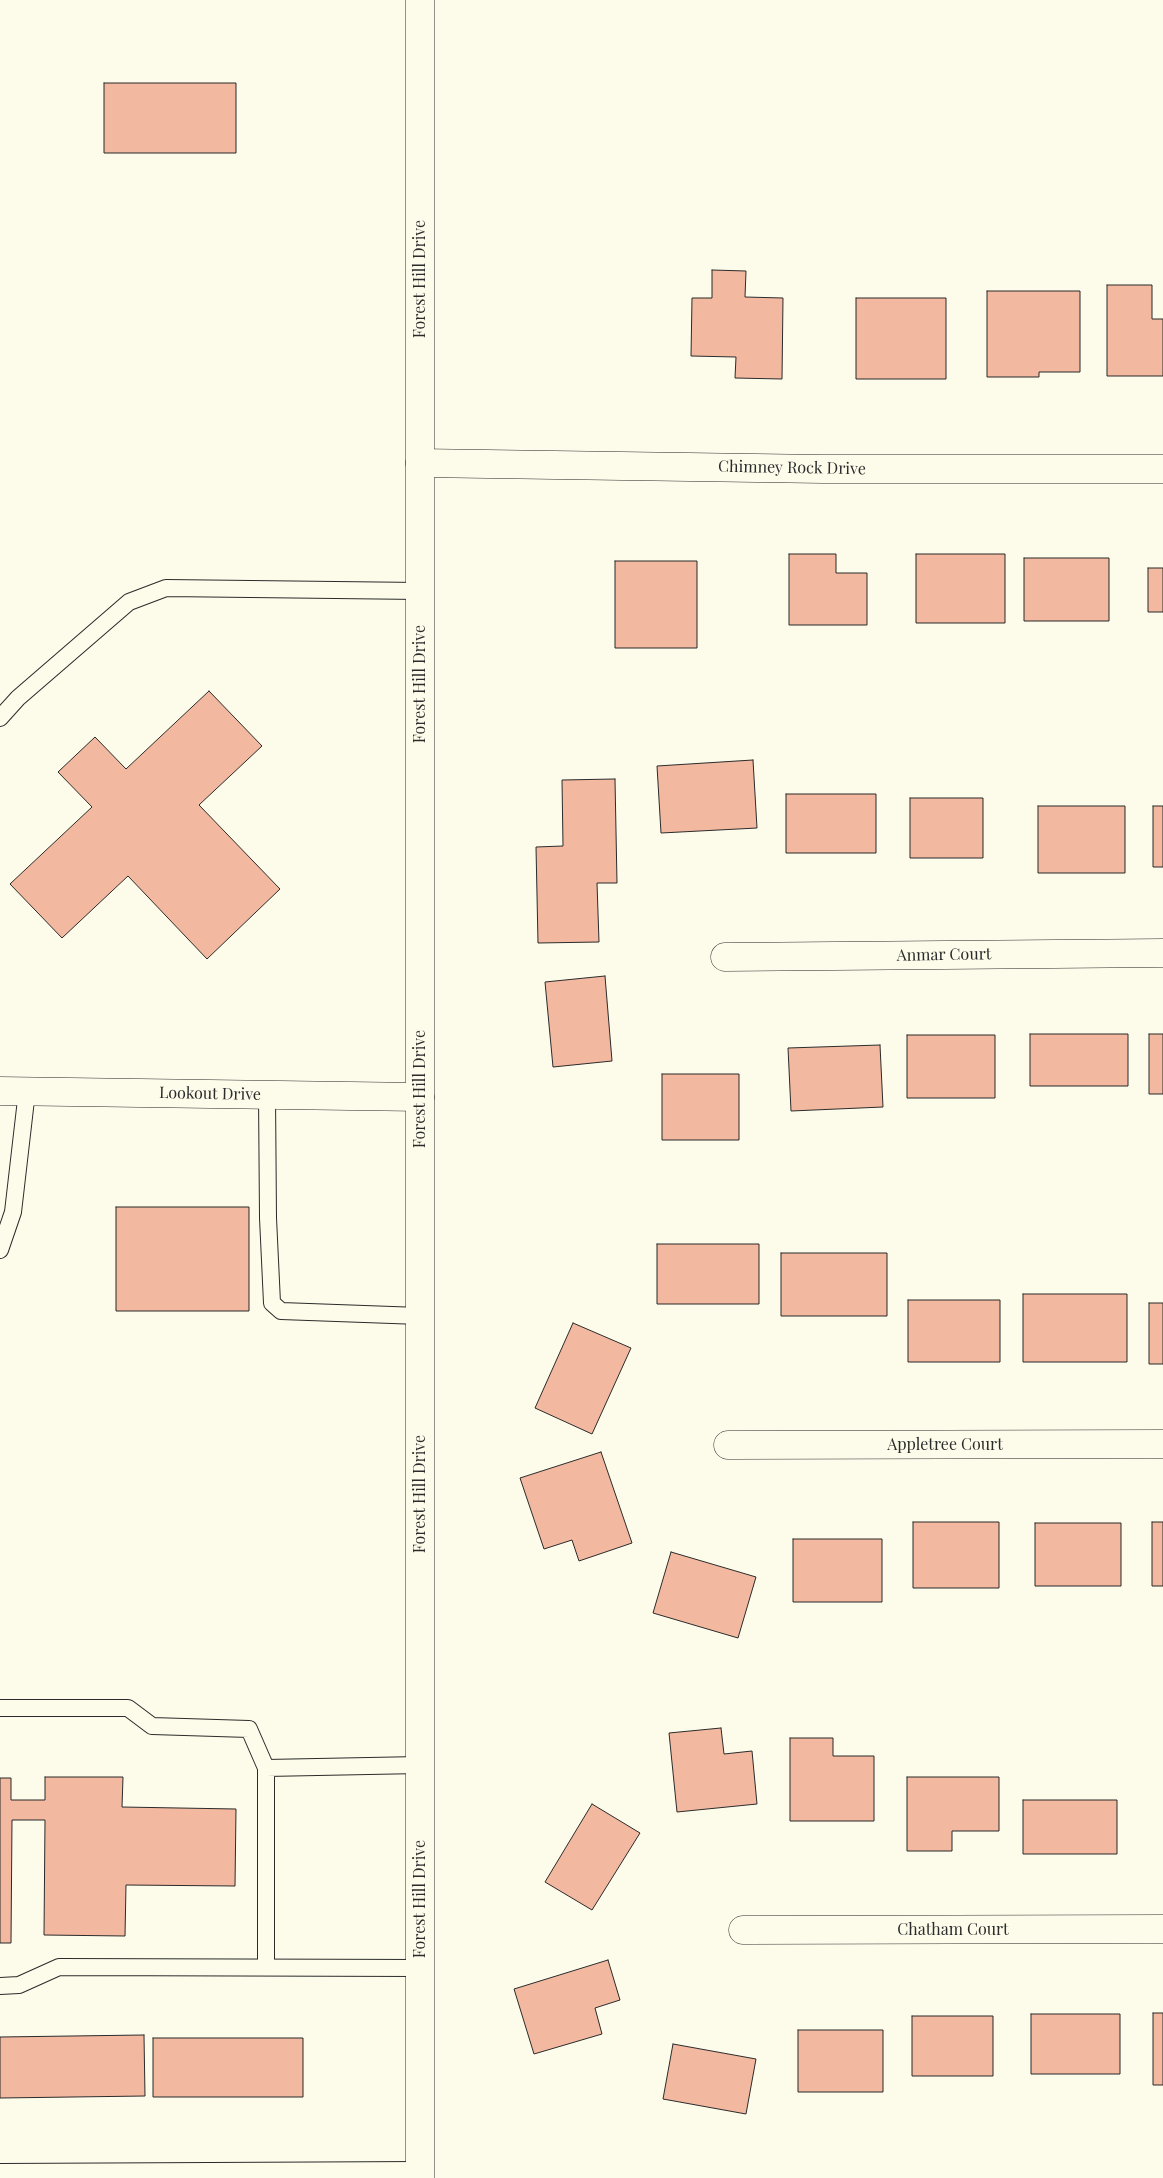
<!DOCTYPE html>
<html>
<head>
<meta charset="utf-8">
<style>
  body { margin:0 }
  canvas { display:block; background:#fdfbea }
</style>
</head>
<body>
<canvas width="1163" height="2178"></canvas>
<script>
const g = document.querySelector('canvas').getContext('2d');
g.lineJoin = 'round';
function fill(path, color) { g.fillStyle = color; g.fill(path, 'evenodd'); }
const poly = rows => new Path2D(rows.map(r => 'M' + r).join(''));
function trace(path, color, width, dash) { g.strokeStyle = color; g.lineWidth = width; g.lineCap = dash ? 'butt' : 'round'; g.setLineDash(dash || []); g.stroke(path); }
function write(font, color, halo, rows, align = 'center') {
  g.font = font + ' "Playfair Display",serif'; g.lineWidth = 4; g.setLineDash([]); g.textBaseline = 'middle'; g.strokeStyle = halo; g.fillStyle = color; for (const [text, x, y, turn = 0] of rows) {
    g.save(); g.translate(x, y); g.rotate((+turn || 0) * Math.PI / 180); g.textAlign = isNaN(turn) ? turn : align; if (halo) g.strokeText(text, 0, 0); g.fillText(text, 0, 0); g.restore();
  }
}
const building = poly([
  [104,83,236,83,236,153,104,153,104,83],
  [712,270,746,271,745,297,783,298,782,379,735,378,736,357,691,356,692,298,712,298,712,270],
  [1107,285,1152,285,1152,319,1163,319,1163,376,1107,376,1107,285],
  [987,291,1080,291,1080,372,1039,372,1039,377,987,377,987,291],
  [856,298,946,298,946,379,856,379,856,298],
  [789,554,836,554,836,573,867,573,867,625,789,625,789,554],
  [916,554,1005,554,1005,623,916,623,916,554],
  [1024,558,1109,558,1109,621,1024,621,1024,558],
  [615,561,697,561,697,648,615,648,615,561],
  [1148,568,1163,568,1163,612,1148,612,1148,568],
  [209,691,262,746,199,805,280,889,207,959,128,876,62,938,10,884,92,807,58,772,95,737,126,769,209,691],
  [753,760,757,828,661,833,657,766,753,760],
  [615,779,617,883,597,883,599,942,538,943,536,847,563,846,562,780,615,779],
  [786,794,876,794,876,853,786,853,786,794],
  [910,798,983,798,983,858,910,858,910,798],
  [1038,806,1125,806,1125,873,1038,873,1038,806],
  [1153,806,1163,806,1163,867,1153,867,1153,806],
  [605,976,612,1061,553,1067,545,982,605,976],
  [1030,1034,1128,1034,1128,1086,1030,1086,1030,1034],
  [1149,1034,1163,1034,1163,1094,1149,1094,1149,1034],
  [907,1035,995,1035,995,1098,907,1098,907,1035],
  [880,1045,883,1107,791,1111,788,1048,880,1045],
  [662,1074,739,1074,739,1140,662,1140,662,1074],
  [116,1207,249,1207,249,1311,116,1311,116,1207],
  [657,1244,759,1244,759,1304,657,1304,657,1244],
  [781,1253,887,1253,887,1316,781,1316,781,1253],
  [1023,1294,1127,1294,1127,1362,1023,1362,1023,1294],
  [908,1300,1000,1300,1000,1362,908,1362,908,1300],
  [1149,1303,1163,1303,1163,1364,1149,1364,1149,1303],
  [573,1323,631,1348,592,1434,535,1408,573,1323],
  [601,1452,632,1543,579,1561,572,1540,544,1549,520,1478,601,1452],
  [913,1522,999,1522,999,1588,913,1588,913,1522],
  [1152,1522,1163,1522,1163,1586,1152,1586,1152,1522],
  [1035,1523,1121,1523,1121,1586,1035,1586,1035,1523],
  [793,1539,882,1539,882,1602,793,1602,793,1539],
  [671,1552,756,1577,738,1638,653,1613,671,1552],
  [721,1728,724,1754,752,1751,757,1804,677,1812,669,1733,721,1728],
  [790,1738,833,1738,833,1756,874,1756,874,1821,790,1821,790,1738],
  [45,1777,123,1777,122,1807,236,1809,235,1886,126,1885,125,1936,44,1935,45,1820,12,1820,11,1943,0,1943,0,1778,11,1778,11,1800,45,1800,45,1777],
  [907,1777,999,1777,999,1831,952,1831,952,1851,907,1851,907,1777],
  [1023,1800,1117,1800,1117,1854,1023,1854,1023,1800],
  [592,1804,640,1833,592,1910,545,1882,592,1804],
  [608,1960,620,2000,595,2008,602,2034,534,2054,514,1989,608,1960],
  [1153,2013,1163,2013,1163,2085,1153,2085,1153,2013],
  [1031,2014,1120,2014,1120,2074,1031,2074,1031,2014],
  [912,2016,993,2016,993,2076,912,2076,912,2016],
  [798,2030,883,2030,883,2092,798,2092,798,2030],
  [144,2035,145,2096,0,2098,0,2037,144,2035],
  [153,2038,303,2038,303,2097,153,2097,153,2038],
  [673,2044,756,2059,746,2114,663,2099,673,2044]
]);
fill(building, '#f2b8a0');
trace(building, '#2b2b2b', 1);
const service = poly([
  [0,718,18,698,129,602,166,588,420,591],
  [267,1095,268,1218,272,1303,281,1311,420,1316],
  [0,1250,13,1212,27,1091],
  [0,1708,128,1708,152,1726,249,1729,266,1768,420,1765],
  [266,1768,266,1967],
  [0,1986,19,1985,59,1967,420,1968],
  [0,2172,420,2170]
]);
const minor = poly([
  [420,463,823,469,1163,469],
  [725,957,1163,953],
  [0,1091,420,1097],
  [728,1445,1163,1444],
  [743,1930,1163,1929]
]);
const secondary = poly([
  [420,0,420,2178]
]);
trace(service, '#2b2b2b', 18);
trace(minor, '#2b2b2b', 29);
trace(secondary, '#2b2b2b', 29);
trace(service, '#fdfbea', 16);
trace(minor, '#fdfbea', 28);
trace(secondary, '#fdfbea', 28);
write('16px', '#2b2b2b', '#fdfbea', [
  ["Forest Hill Drive",420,279,-90],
  ["Chimney Rock Drive",792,468,1],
  ["Forest Hill Drive",420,684,-90],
  ["Anmar Court",944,955,-1],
  ["Forest Hill Drive",420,1089,-90],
  ["Lookout Drive",210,1094,1],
  ["Appletree Court",945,1445],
  ["Forest Hill Drive",420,1494,-90],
  ["Forest Hill Drive",420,1899,-90],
  ["Chatham Court",953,1930]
]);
</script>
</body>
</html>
